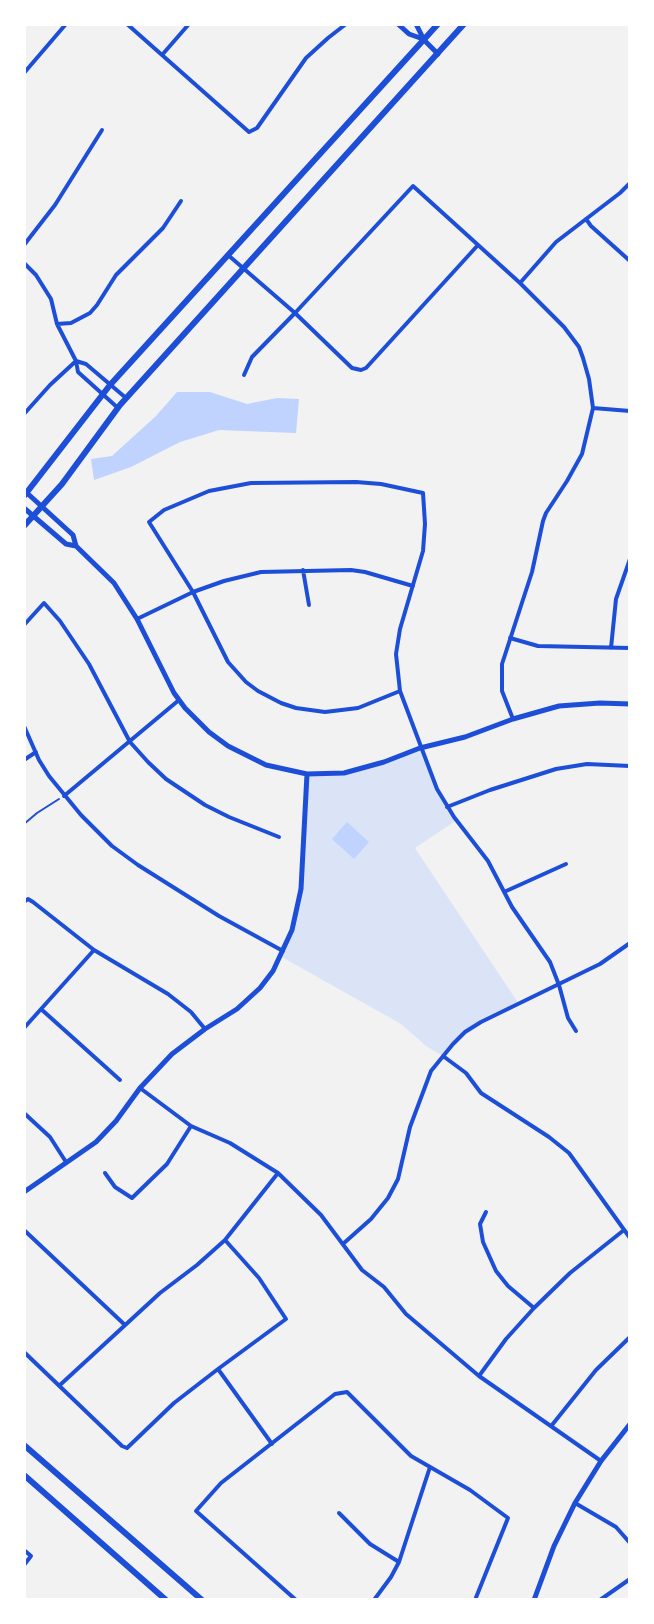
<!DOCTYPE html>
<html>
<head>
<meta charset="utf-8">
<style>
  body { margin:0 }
  #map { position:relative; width:654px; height:1624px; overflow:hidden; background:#f2f2f2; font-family:"Alegreya Sans",sans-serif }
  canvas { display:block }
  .frame { position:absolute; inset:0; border:26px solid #fff; pointer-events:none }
</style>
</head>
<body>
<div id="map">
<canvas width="654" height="1624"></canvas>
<div class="frame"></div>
</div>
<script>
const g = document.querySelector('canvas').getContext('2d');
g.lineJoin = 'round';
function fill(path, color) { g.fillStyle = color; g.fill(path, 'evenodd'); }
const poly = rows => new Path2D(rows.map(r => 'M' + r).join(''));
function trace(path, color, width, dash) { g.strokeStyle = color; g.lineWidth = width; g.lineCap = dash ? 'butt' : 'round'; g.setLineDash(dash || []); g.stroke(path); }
fill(poly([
  [420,748,437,789,457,820,415,848,519,1004,465,1032,443,1056,426,1046,401,1024,280,956,298,908,307,774,343,773]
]), '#dbe4f7');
fill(poly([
  [177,392,210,392,247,404,277,398,299,399,296,433,219,430,180,442,131,467,94,480,91,459,112,456,156,416],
  [347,822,369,842,354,859,332,839]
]), '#bfd3fe');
trace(poly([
  [24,824,37,813,59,799]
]), '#1d4ed8', 2);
trace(poly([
  [127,24,249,132,257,128,306,58,328,38,346,24],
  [162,55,189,24],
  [24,73,66,24],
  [586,219,591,226,630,261],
  [24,245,55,205,102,130],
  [228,255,295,313,352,368,361,370,366,368,478,245],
  [24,263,36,275,51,299,57,324,76,361,78,372,118,408],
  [520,283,556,242,620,193,630,183],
  [57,324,71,323,90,313,97,305,116,275,163,228,181,201],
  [76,361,86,364,126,398],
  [244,375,252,357,295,313,413,186,520,283,564,327,579,347,583,358,589,379,593,408,582,454,567,481,546,513,543,521,532,572,502,664,502,691,513,719],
  [593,408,630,411],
  [24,414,50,385,76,361],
  [303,570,309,605],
  [137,619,193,592,224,581,261,572,351,570,365,572,413,586],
  [24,625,44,603,60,621,89,664,130,742,148,762,166,779,205,805,229,817,279,837],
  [510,638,538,646,630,648],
  [611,648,616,599,630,559],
  [400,691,358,708,325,712,296,708,281,703,258,691,246,682,228,662,193,592,149,522,164,510,209,491,251,483,356,482,381,484,423,493,425,524,423,551,400,629,396,654,400,691,437,789,454,817,488,861,512,907,550,962,559,985,568,1018,576,1031],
  [24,726,39,760,49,776,81,815,112,846,138,865,219,916,283,951],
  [24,760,36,752],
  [64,796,179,700],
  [447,807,490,790,556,769,587,764,630,766],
  [504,892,566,864],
  [24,902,28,899,33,902,94,950,168,994,191,1012,205,1029],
  [41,1009,120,1080],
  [24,1028,94,950],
  [443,1056,466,1073,481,1093,549,1137,569,1153,630,1238],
  [140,1088,191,1126,230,1143,278,1173,321,1215,362,1270,384,1287,406,1314,479,1376,601,1461],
  [24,1113,50,1137,66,1162],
  [105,1173,115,1187,132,1198,167,1164,191,1126],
  [486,1212,480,1224,483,1242,496,1271,508,1286,534,1308],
  [24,1230,125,1325],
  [344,1243,371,1219,388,1198,398,1179,410,1127,431,1071,453,1044,465,1032,481,1022,600,964,630,943],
  [24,1352,122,1446,127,1448,174,1403,218,1369,286,1319,259,1278,225,1240],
  [218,1369,272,1444],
  [479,1376,506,1339,534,1308,570,1273,624,1230],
  [60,1385,160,1293,197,1265,225,1240,278,1173],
  [552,1425,596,1370,630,1337],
  [575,1503,616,1527,630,1543],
  [339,1513,370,1544,399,1562],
  [24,1550,31,1556,24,1565],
  [296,1600,196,1511,221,1483,335,1394,347,1392,411,1456,470,1490,508,1518,475,1600],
  [374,1600,391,1577,399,1562,430,1467],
  [600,1600,630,1579]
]), '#1d4ed8', 4);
trace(poly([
  [398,24,409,34,423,39],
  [416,24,424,40,438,54],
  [27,493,73,535,76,546,114,583,137,619,174,693,185,708,209,732,228,746,266,765,307,774,344,773,384,762,420,748,465,737,513,719,559,706,600,703,630,704],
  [24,508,66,544,76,546],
  [24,1192,96,1142,116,1121,140,1088,172,1054,205,1029,237,1009,260,988,273,971,292,930,301,889,307,774],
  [534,1600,554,1546,575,1503,601,1461,630,1424]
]), '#1d4ed8', 5);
trace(poly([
  [24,496,110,385,438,24],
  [24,526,62,484,120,405,464,24],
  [24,1445,202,1600],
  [24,1475,166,1600]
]), '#1d4ed8', 6);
</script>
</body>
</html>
